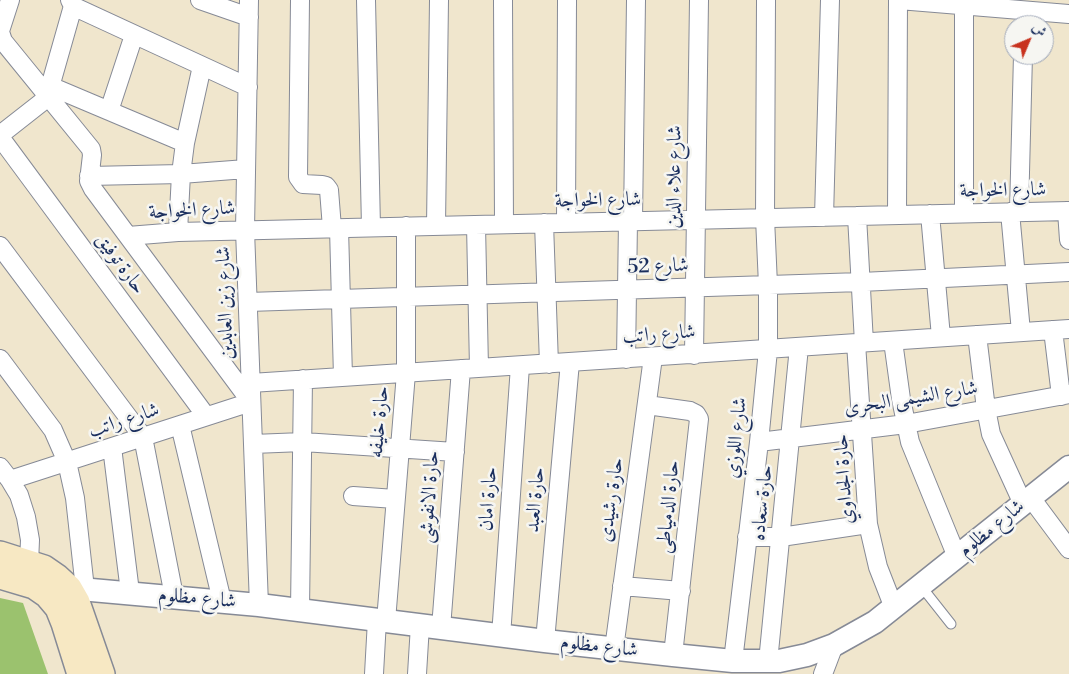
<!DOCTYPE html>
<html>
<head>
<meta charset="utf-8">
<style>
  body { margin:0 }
  #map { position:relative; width:1069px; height:674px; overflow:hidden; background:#f0e6cd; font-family:"Libre Bodoni",Amiri,serif }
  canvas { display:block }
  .north { position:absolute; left:1004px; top:15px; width:50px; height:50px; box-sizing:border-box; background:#f6f6f2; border:1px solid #9ea6b7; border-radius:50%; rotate:45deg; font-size:14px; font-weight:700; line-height:20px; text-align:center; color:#1b2f5e }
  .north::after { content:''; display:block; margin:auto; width:18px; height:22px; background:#c8321e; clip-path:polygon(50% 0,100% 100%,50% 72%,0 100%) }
</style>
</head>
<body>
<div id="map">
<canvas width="1069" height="674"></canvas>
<div class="north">ش</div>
</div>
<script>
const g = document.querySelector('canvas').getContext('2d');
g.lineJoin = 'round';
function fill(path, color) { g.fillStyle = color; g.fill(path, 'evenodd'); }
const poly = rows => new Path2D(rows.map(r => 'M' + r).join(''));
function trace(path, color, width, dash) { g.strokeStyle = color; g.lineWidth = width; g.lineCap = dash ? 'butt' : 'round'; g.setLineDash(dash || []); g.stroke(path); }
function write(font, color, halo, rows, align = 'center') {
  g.font = font + ' "Libre Bodoni",Amiri,serif'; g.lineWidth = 5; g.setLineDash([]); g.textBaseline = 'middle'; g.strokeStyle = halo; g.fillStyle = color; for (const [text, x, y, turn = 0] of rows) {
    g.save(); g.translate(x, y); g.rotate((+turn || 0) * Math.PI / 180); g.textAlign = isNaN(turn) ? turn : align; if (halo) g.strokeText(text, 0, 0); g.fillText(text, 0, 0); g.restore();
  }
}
fill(poly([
  [0,598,23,603,48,674,0,674]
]), '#9bc26e');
const service = poly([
  [921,586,951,624]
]);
const minor = poly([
  [70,0,73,6,77,8,248,87],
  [200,0,249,17],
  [249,0,245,230,259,605],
  [300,0,298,177,303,184,322,185,326,186,329,190,332,228],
  [366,0,371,227],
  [503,0,504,224],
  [899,0,1069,14],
  [964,0,964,213],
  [0,31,10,0],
  [0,32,3,41,91,149,92,155,89,181,93,189,251,402,10,480],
  [50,86,185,143],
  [109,111,134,35],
  [0,135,42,102,48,94,73,6],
  [0,137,206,416],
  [89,176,181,174,246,169],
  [1067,211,1069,240],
  [1010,212,1021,332],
  [1019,212,1023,55],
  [930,214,941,337],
  [897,215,898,0],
  [857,216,864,343],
  [824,217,830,0],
  [633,221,636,0],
  [544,223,549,364],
  [566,223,567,0],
  [476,225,479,368],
  [436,226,439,0],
  [339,228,343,377],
  [178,232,181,174,185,143,202,66],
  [128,236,178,232,1069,211],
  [0,246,143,437,174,596],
  [248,302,861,282,1069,272],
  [1053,330,1061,396],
  [977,335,986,409,991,434,1023,504],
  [893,341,901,399,910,442,957,557],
  [856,343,868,524,878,567,894,608],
  [694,355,699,0],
  [0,359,53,430,67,462,75,498,85,589],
  [626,359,628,221],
  [251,383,1069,329],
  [647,405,690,411,696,414,699,419,673,655],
  [180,425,222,601],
  [759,442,906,424,1069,394],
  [253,444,303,442,455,452],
  [112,447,130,592],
  [0,467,10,480,19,495,26,517,30,540,29,563],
  [353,496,395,499],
  [1031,498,1069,549],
  [747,537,781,537,868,524],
  [622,586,681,591],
  [300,610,303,379],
  [386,621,406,373,406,226],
  [441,628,461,369],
  [501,636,520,366],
  [545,641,570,362],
  [614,649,653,357],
  [733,661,759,442,768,350,768,285,765,218,766,0],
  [768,662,799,347],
  [374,674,377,620],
  [417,674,420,625],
  [823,674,834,645]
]);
const tertiary = poly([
  [69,588,259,605,545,641,673,655,733,661,779,661,807,655,834,645,875,622,1069,467]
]);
const secondary = poly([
  [0,554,44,568,57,577,69,588,77,602,102,674],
  [0,576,34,586,47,595,58,608,64,623,80,674]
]);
trace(service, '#868a96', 11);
trace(minor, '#868a96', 20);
trace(tertiary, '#868a96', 25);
trace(secondary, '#868a96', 28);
trace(service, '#fff', 9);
trace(minor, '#fff', 18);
trace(tertiary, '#fff', 22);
trace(secondary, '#f7e8c3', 25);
write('20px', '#1b2f5e', '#f6f6f2', [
  ["شارع علاء الدين",675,177,-89],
  ["شارع الخواجة",1003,191,-1],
  ["شارع الخواجة",598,201,-1],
  ["شارع الخواجة",192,211,-3],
  ["حارة توفيق",120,264,54],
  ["شارع 52",658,267,-2],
  ["شارع زين العابدين",226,303,-92],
  ["شارع راتب",659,335,-4],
  ["شارع الشيمى البحرى",911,399,-9],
  ["شارع راتب",124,421,-18],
  ["حارة خليفه",380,422,-85],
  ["شارع اللوزي",737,438,-84],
  ["حارة الجداوي",845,479,-94],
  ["حارة الانفوشى",430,497,-86],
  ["حارة امان",489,499,-86],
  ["حارة العبد",536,500,-85],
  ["حارة رشيدى",612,500,-82],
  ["حارة سعاده",763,503,-84],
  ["حارة الدمياطى",669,507,-84],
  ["شارع مظلوم",992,529,-39],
  ["شارع مظلوم",197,599,5],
  ["شارع مظلوم",599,647,6]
]);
</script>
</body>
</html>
